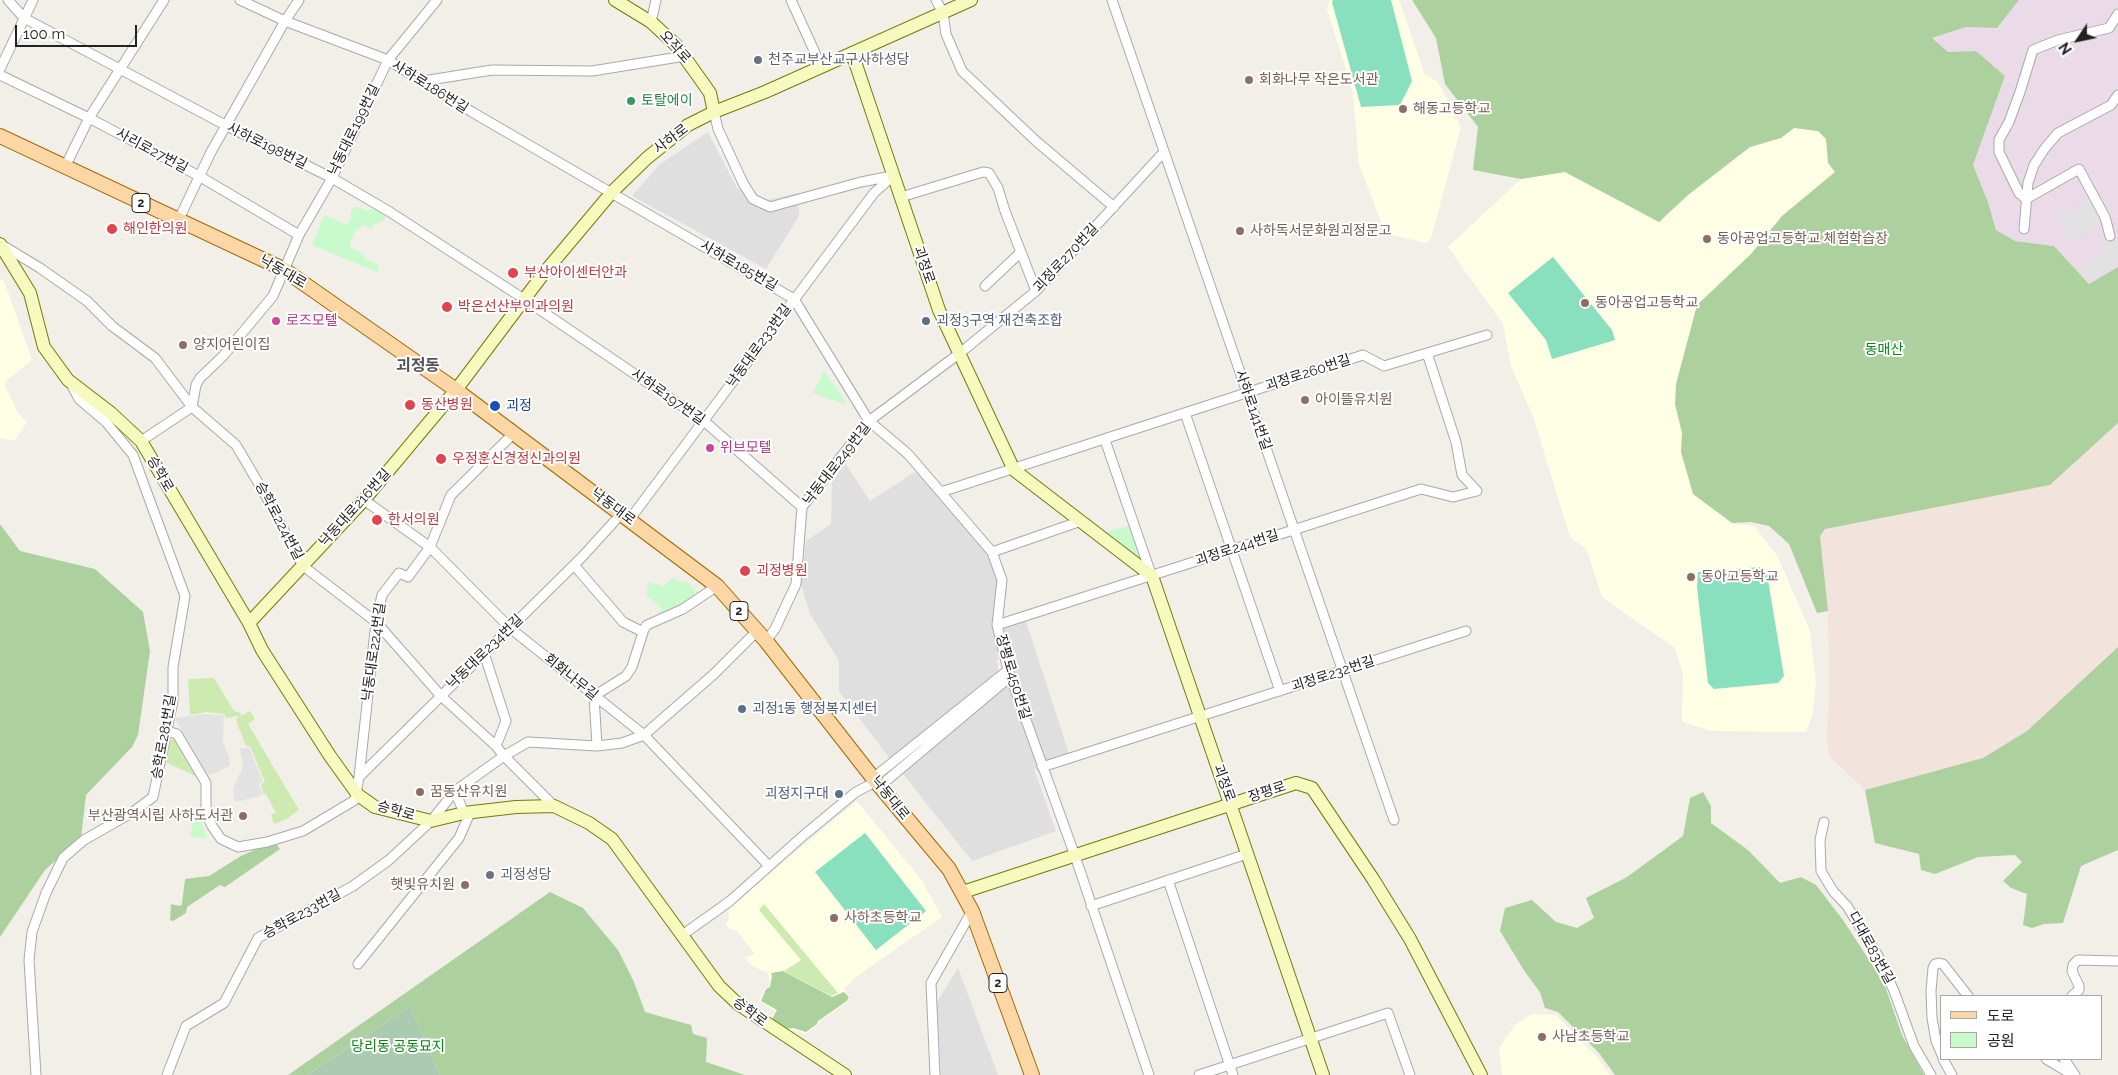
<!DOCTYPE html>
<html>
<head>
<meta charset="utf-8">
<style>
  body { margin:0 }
  #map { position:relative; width:2118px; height:1075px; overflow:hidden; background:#f2efe9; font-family:Raleway,"Noto Sans KR",sans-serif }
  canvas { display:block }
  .legend { position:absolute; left:1940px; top:995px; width:162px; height:65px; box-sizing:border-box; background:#fff; border:1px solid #a7a7a7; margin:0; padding:6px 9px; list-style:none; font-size:15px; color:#222 }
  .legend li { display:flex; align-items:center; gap:10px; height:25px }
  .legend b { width:25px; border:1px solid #a7a7a7 }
  .north { position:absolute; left:2053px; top:15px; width:50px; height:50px; -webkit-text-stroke:4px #fff; paint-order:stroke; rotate:236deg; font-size:14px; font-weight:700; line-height:20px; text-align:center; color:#222 }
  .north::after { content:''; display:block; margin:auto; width:18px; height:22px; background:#222; clip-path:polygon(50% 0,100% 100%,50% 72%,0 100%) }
  .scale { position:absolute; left:15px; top:25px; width:122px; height:22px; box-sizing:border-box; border:2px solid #222; border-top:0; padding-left:6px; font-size:15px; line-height:18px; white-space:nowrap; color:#222; -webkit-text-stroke:4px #fff; paint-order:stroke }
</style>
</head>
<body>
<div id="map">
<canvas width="2118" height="1075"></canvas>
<ul class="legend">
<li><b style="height:6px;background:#fcd6a4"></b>도로</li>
<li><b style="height:14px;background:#c8facc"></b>공원</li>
</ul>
<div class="north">N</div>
<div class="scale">100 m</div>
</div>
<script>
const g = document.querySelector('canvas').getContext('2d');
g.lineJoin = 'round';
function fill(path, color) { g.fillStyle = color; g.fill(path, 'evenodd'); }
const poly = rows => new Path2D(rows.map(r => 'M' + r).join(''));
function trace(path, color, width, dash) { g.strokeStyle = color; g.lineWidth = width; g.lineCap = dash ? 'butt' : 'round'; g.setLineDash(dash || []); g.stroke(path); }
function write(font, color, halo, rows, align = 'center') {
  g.font = font + ' Raleway,"Noto Sans KR",sans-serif'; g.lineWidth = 4; g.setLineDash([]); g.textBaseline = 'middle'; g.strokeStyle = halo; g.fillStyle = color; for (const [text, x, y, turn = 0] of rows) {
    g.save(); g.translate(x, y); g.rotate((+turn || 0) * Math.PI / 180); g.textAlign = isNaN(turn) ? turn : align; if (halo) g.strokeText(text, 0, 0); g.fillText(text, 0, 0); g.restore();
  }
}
fill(poly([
  [708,132,737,188,759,202,798,193,799,216,766,269,632,196,660,164],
  [845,463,870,501,915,472,941,492,992,552,1002,580,997,625,998,671,890,759,839,691,839,661,809,612,801,583,806,541,831,524,832,482],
  [1026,621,1070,757,1034,769,1056,831,972,861,896,765,1014,668,1002,629],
  [958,968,998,1075,941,1075,937,1002]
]), '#e0dfdf');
fill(poly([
  [2019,0,2118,0,2118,267,2089,284,2054,246,2015,241,1996,230,1988,202,1973,165,2005,76,1976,51,1948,52,1931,38,1966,27,1997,28]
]), '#ebdbe8');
fill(poly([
  [1330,0,1399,0,1425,75,1438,82,1461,127,1431,238,1426,243,1386,233,1381,222,1359,164,1353,92,1327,9],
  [1794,128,1818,131,1826,139,1835,172,1782,216,1751,254,1675,404,1682,433,1681,452,1732,523,1754,526,1778,557,1810,631,1816,683,1812,716,1806,732,1711,731,1682,722,1683,674,1675,648,1602,597,1587,550,1570,537,1533,416,1511,366,1503,324,1448,247,1521,179,1565,172,1659,222,1688,195,1750,147,1781,138],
  [0,279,4,281,32,360,4,383,17,412,27,422,14,441,0,438],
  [857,801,922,881,942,917,853,979,844,989,850,997,848,1002,818,1022,819,1024,806,1034,792,1029,785,1030,770,1019,775,1011,759,1001,765,988,769,987,770,983,768,973,753,966,744,958,755,954,737,931,729,929,726,924,729,919,728,911,739,899],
  [1532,1014,1556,1015,1596,1056,1610,1075,1502,1075,1499,1048,1515,1025]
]), '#ffffe5');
fill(poly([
  [2118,423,2118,647,2027,731,1983,758,1865,790,1830,757,1827,740,1829,693,1828,611,1820,536,1825,528,2050,485]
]), '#f3e3dd');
fill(poly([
  [214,678,234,711,241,713,240,716,250,711,255,719,248,724,299,810,285,820,274,824,271,815,276,813,266,794,263,794,261,784,265,782,250,746,246,746,238,726,236,719,239,716,226,718,224,714,207,712,190,715,188,679],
  [169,739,175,740,179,744,197,777,164,761],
  [764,904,838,993,831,996,784,971,801,960,759,910]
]), '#cdebb0');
fill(poly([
  [1412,0,2019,0,1997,28,1966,27,1932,38,1948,52,1976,51,2005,76,1973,165,1988,202,1996,230,2015,241,2054,246,2089,284,2118,267,2118,423,2050,485,1825,529,1820,536,1828,611,1817,613,1789,544,1769,526,1751,522,1732,523,1693,494,1681,452,1682,433,1675,404,1676,384,1697,305,1751,254,1782,216,1835,172,1828,163,1826,139,1818,131,1794,128,1781,138,1750,147,1688,195,1659,222,1565,172,1521,179,1473,170,1478,127,1445,84,1436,38],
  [0,524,20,551,95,569,143,612,150,651,138,735,132,747,86,795,81,838,45,870,0,937],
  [2118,647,2118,850,2081,866,2063,923,2044,924,2032,928,2023,925,2027,894,2011,888,2003,881,2022,862,2015,855,1978,857,1935,874,1921,870,1919,854,1875,843,1865,790,1983,758,2027,731],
  [1703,792,1711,806,1711,823,1748,850,1780,883,1801,877,1816,885,1843,920,1884,983,1902,1035,1924,1075,1615,1075,1599,1053,1558,1012,1545,1008,1540,992,1525,972,1500,931,1505,908,1532,900,1556,922,1577,928,1594,918,1586,898,1627,877,1683,836,1690,798],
  [274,841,280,849,225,887,220,885,187,907,186,913,173,921,170,920,171,904,180,906,182,904,185,879,209,876,241,856],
  [550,892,583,908,618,950,634,982,645,1012,691,1025,693,1034,707,1038,706,1062,745,1075,440,1075,410,1006,307,1075,288,1075],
  [783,971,832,997,844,992,849,997,847,1001,818,1021,817,1024,806,1032,793,1028,786,1029,772,1019,777,1010,761,1001,766,989,770,987,772,976,771,973]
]), '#add19e');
fill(poly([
  [410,1006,440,1075,307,1075]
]), '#aacbaf');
fill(poly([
  [355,207,359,207,365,211,374,209,388,213,383,221,375,224,371,229,364,225,355,231,349,247,364,255,363,258,379,265,377,272,312,245,324,215,347,225,351,218,351,212],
  [824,371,846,402,844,404,813,393],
  [1129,526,1144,572,1097,535],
  [674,577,681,583,685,581,695,589,694,596,689,602,660,615,658,613,662,609,646,594,649,590,646,585,650,582,663,587],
  [201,811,201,820,207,839,190,836,196,812]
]), '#c8facc');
fill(poly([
  [1333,0,1391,0,1412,81,1400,105,1361,107,1332,2],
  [1553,257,1612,330,1615,340,1552,359,1546,340,1508,293],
  [1760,567,1767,574,1784,676,1778,683,1714,689,1708,683,1697,587,1698,572],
  [865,833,926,911,876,950,815,872]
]), '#88e0be');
fill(poly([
  [2091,198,2103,222,2070,243,2056,219],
  [2118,238,2118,264,2088,280,2077,269,2108,250,2106,245],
  [205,714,224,715,223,742,229,757,230,766,210,775,205,773,175,718],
  [249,747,263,782,259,784,262,795,241,801,234,801,233,788,243,767,240,749]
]), '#e2e2e2');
const street = poly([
  [8,0,24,18,227,126,332,178,390,212,524,299,704,421,802,507],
  [240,0,285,21,388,60,472,112,794,299,869,421,908,454,992,552,1002,580,997,625,1008,670,1075,856,1149,1075],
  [791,0,821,66],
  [936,0,943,13,946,34,962,71,1036,141,1114,207],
  [1112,0,1394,820],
  [651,22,656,0],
  [0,69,33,0],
  [0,75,89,118,199,176,299,235],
  [423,81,492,70,592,71,685,56],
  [714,112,718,129,743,183,753,199,770,207,861,182,892,176],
  [65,167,89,118,164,0],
  [901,197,983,172,989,173,998,188,1005,211,1036,291],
  [2026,199,2019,193,1999,152,1999,140,2009,122,2020,92,2033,50,2058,40,2109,28,2118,14],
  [2026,199,2079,169,2105,217,2110,236],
  [178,221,211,152,285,21,299,0],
  [2024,229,2028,183,2034,165,2045,148,2058,133,2111,105,2118,95],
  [2,245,40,268,87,301,112,326,155,358,192,407,236,445,263,491,303,566,376,622,441,696,496,746,504,756,554,806],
  [985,286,1021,252],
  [1427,353,1456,442,1462,475,1477,491],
  [1185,413,1280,691],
  [1105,440,1151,574],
  [141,441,192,407,196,385,200,378,223,356,273,296,299,235,332,178,388,60,437,0],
  [941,492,1363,355,1384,366,1487,335],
  [364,500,430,547,510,628,644,735,769,866],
  [630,519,874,193,893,176],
  [992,552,1081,521],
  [574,565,623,622,643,632],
  [997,625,1421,489,1453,497,1477,491],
  [766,641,775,629,796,584,802,507,869,421,960,353,1036,291,1163,153],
  [484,653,506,721,496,746],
  [167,731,177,734,206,783,206,813,212,826,221,839,238,847,267,842,303,831,355,800,359,777,582,557,622,513],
  [597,746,594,696,626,676,632,667,644,629,647,625,683,609,717,586],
  [1042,767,1466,631],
  [359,777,376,622,382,595,399,573,408,577,430,547,451,495,514,433],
  [873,778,1008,670],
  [880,786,1011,676],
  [455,791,464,813],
  [1824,822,1820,840,1821,871,1833,891,1847,906,1878,956,1894,991,1914,1046,1931,1075],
  [1168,880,1233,1075],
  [1091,906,1247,854],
  [681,936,730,901,804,835,856,792,877,781],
  [358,964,459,838,470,813],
  [2072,996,2079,990,2079,986,2072,971,2073,965,2078,960,2118,961],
  [1942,1055,1936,1041,1932,1018,1931,991,1933,968,1935,964,1939,963,1943,964,1968,996],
  [1943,1059,1952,1075],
  [2046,1059,2073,1075],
  [2064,1059,2075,1075],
  [36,1075,29,960,32,932,46,893,63,858,84,840,133,812,153,797,173,701,173,667,185,596,133,455,106,422,79,399,71,384],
  [167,1075,186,1026,224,1003,258,938,353,886,389,860,431,821,455,791,504,756,528,742,597,746,622,743,644,735,714,674,757,631],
  [935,1075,931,983,972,911],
  [1199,1075,1388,1013,1410,1075]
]);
const secondary = poly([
  [615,0,651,22,676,45,710,93,714,112],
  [852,53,939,310,1014,470,1152,576,1323,1075],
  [0,244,30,293,44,347,68,380,111,413,141,441,249,623,262,650,330,756,358,795,375,807,431,821,464,813,516,807,554,806,589,823,612,839,719,986,738,1004,845,1075],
  [249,623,364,500,456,390,544,273,612,192,647,158,688,125,714,112,765,92,971,0],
  [963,892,1296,783,1312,788,1373,879,1410,939,1481,1075]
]);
const primary = poly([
  [0,136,283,269,456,390,717,586,766,641,873,778,949,869,972,911,1032,1075]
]);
trace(street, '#a9a9a9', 11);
trace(secondary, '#707d05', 14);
trace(primary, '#a06b00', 16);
trace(street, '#fff', 9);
trace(secondary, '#f7fabf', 12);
trace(primary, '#fcd6a4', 14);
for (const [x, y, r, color] of [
  [758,60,5,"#6b7280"],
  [1249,80,5,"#8d6e63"],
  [631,101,5,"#2e9e5b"],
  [1403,109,5,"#8d6e63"],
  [112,229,6,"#e0444e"],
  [1240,231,5,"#8d6e63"],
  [1707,239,5,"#8d6e63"],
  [513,273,6,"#e0444e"],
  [1585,303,5,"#8d6e63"],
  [447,307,6,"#e0444e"],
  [276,321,5,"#d1479c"],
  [926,321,5,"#5c6f8a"],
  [183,345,5,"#8d6e63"],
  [1305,400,5,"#8d6e63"],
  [410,405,6,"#e0444e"],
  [495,406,6,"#1a4fb4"],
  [710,448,5,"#d1479c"],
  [441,459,6,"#e0444e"],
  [377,520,6,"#e0444e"],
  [745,571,6,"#e0444e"],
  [1691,577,5,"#8d6e63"],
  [742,709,5,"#5c6f8a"],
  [420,792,5,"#8d6e63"],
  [839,794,5,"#5c6f8a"],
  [243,816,5,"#8d6e63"],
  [490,875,5,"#6b7280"],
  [465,885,5,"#8d6e63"],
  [834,918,5,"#8d6e63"],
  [1542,1037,5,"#8d6e63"]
]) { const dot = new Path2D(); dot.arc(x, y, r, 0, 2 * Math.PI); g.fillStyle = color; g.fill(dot); trace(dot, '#fff', 2); }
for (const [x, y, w] of [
  [141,203,18],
  [739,611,18],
  [998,983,18]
]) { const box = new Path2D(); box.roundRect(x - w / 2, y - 9.5, w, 19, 4); g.fillStyle = '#fff'; g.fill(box); trace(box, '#222', 1); }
write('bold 12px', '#222', null, [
  ["2",141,203],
  ["2",739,611],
  ["2",998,983]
]);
write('14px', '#222', '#fff', [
  ["오작로",675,47,48],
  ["사하로186번길",430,87,32],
  ["낙동대로199번길",354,130,-64],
  ["사하로",671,139,-37],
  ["사하로198번길",267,146,26],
  ["사리로27번길",152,151,28],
  ["괴정로270번길",1066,258,-47],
  ["괴정로",924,265,71],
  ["사하로185번길",739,266,30],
  ["낙동대로",283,272,30],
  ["낙동대로233번길",759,346,-54],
  ["괴정로260번길",1308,373,-18],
  ["사하로197번길",668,397,35],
  ["사하로141번길",1253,410,71],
  ["낙동대로249번길",837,464,-52],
  ["승학로",160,474,60],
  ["낙동대로",613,507,37],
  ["낙동대로216번길",355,508,-48],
  ["승학로224번길",279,521,62],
  ["괴정로244번길",1237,548,-18],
  ["낙동대로224번길",374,652,-82],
  ["낙동대로234번길",485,652,-44],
  ["괴정로232번길",1333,674,-18],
  ["회화나무길",571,677,39],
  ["장평로450번길",1013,677,73],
  ["승학로281번길",164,737,-80],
  ["괴정로",1224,783,70],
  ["장평로",1267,792,-18],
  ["낙동대로",890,798,51],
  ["승학로",396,811,16],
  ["승학로233번길",302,914,-29],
  ["다대로83번길",1871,948,61],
  ["승학로",750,1012,37]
]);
write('14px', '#5b616d', '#fff', [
  ["천주교부산교구사하성당",768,60],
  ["괴정성당",500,875]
], 'left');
write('14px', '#785e54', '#fff', [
  ["회화나무 작은도서관",1259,80],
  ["해동고등학교",1413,109],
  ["사하독서문화원괴정문고",1250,231],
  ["동아공업고등학교 체험학습장",1717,239],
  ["동아공업고등학교",1595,303],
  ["양지어린이집",193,345],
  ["아이뜰유치원",1315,400],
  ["동아고등학교",1701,577],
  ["꿈동산유치원",430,792],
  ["부산광역시립 사하도서관",233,816,"right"],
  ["햇빛유치원",455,885,"right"],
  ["사하초등학교",844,918],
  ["사남초등학교",1552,1037]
], 'left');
write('14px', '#27864d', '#fff', [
  ["토탈에이",641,101]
], 'left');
write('14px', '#be3a42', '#fff', [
  ["해인한의원",123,229],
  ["부산아이센터안과",524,273],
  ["박은선산부인과의원",458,307],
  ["동산병원",421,405],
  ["우정훈신경정신과의원",452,459],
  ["한서의원",388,520],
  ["괴정병원",756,571]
], 'left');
write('14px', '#b23c85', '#fff', [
  ["로즈모텔",286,321],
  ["위브모텔",720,448]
], 'left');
write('14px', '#4e5e75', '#fff', [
  ["괴정3구역 재건축조합",936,321],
  ["괴정1동 행정복지센터",752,709],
  ["괴정지구대",829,794,"right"]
], 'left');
write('14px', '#0c8416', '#fff', [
  ["동매산",1884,350],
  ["당리동 공동묘지",398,1047]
]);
write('14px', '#164399', '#fff', [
  ["괴정",506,406]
], 'left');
write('bold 16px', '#555', '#fff', [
  ["괴정동",418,366]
]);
</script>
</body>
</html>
